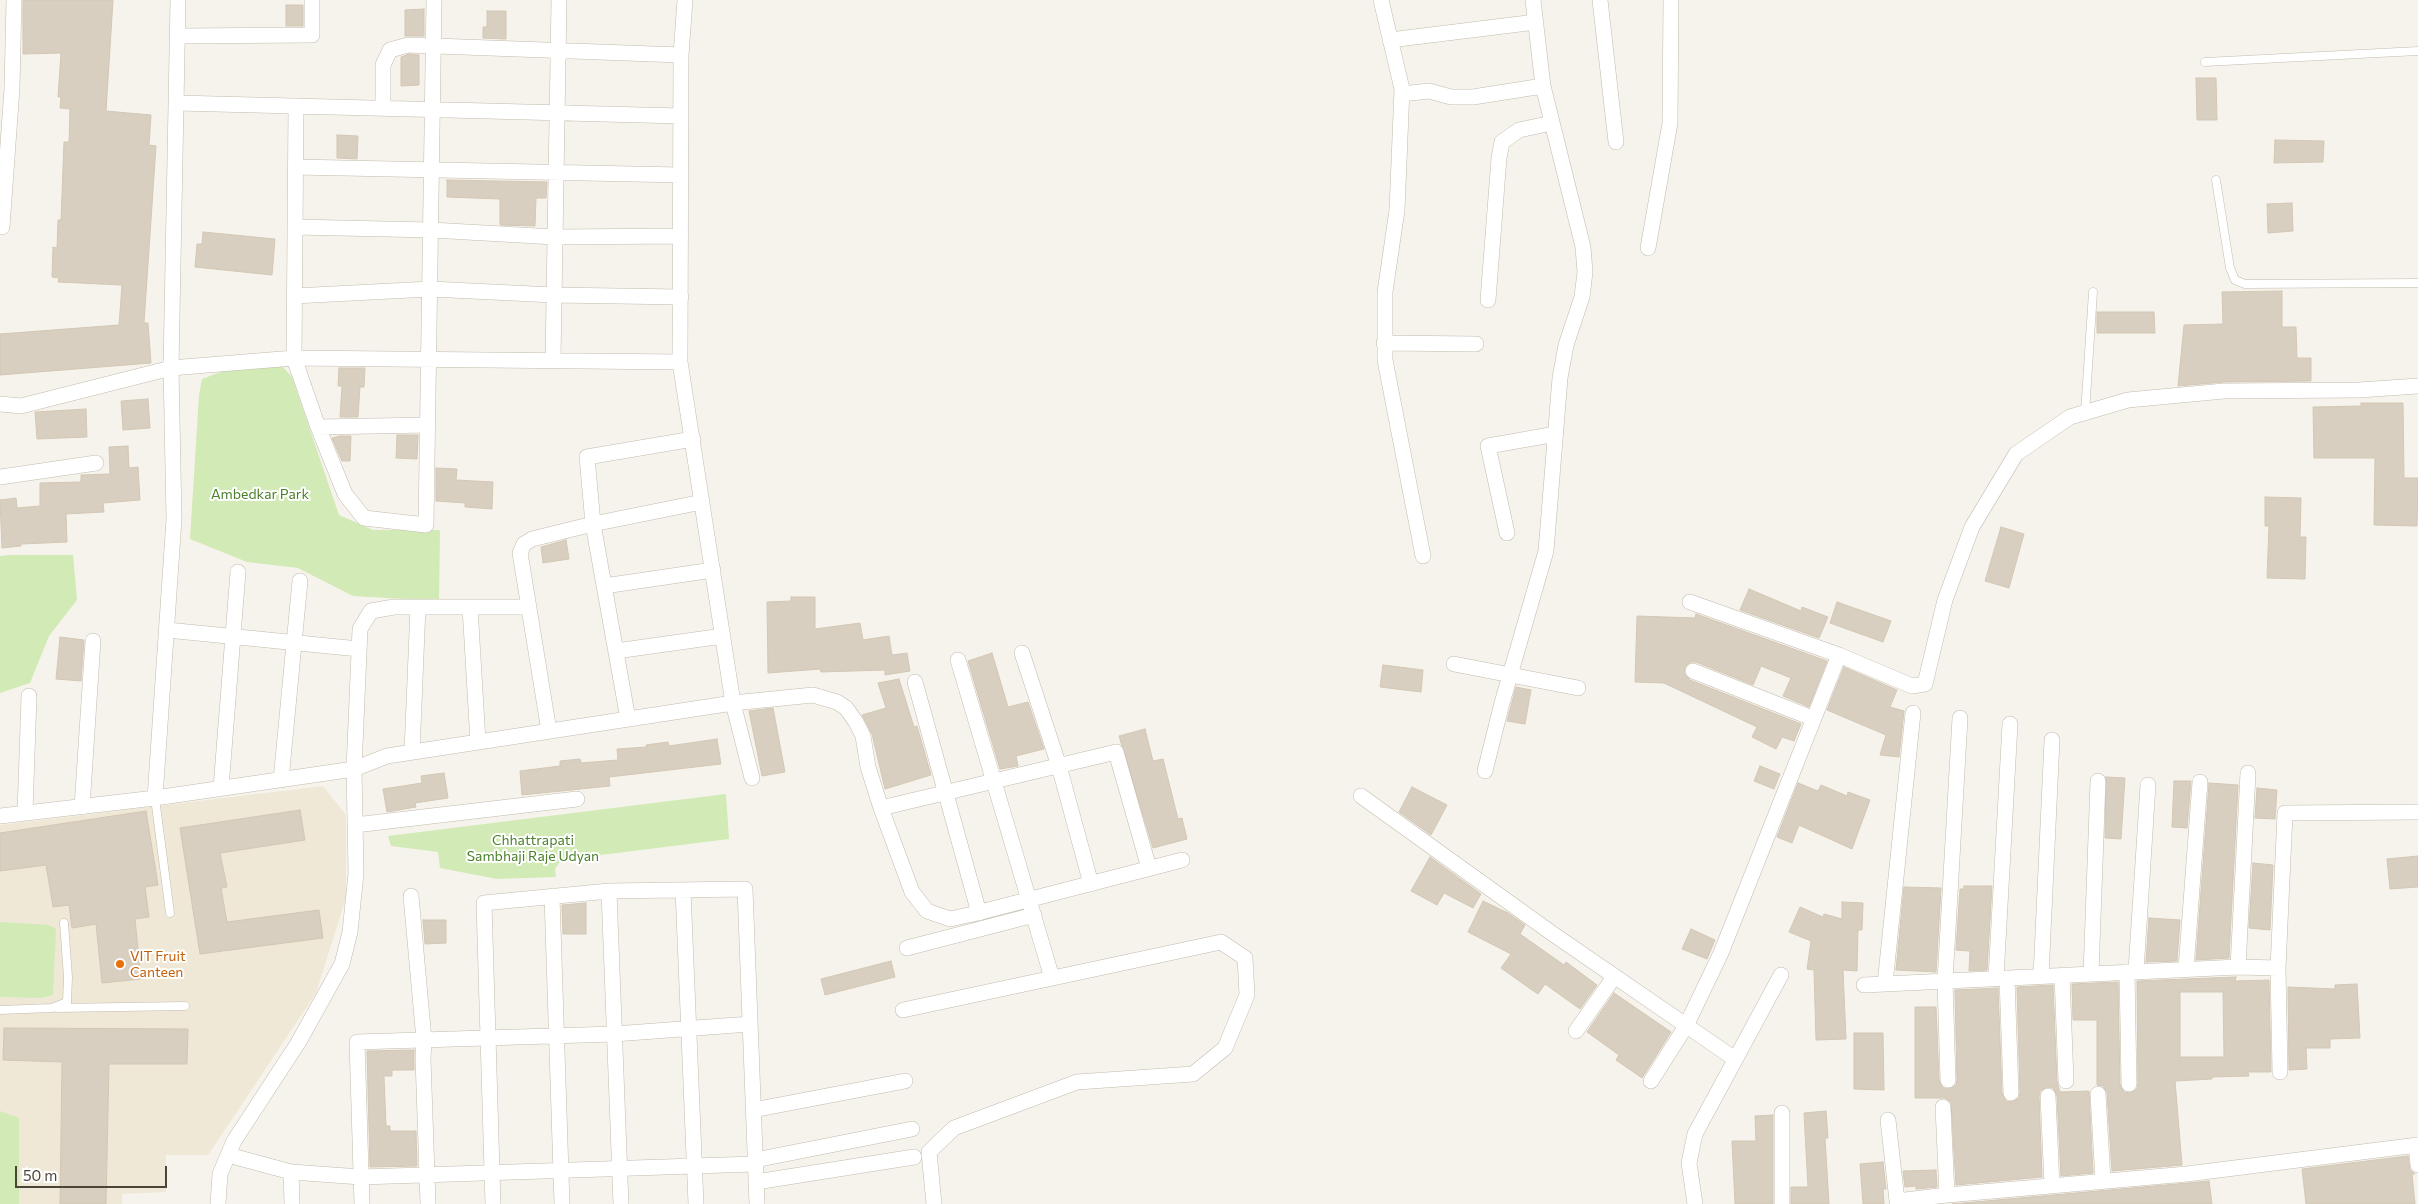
<!DOCTYPE html>
<html>
<head>
<meta charset="utf-8">
<style>
  body { margin:0 }
  #map { position:relative; width:2418px; height:1204px; overflow:hidden; background:#f6f3ec; font-family:Commissioner,sans-serif }
  canvas { display:block }
  .scale { position:absolute; left:15px; top:1166px; width:152px; height:22px; box-sizing:border-box; border:2px solid #4b4439; border-top:0; padding-left:6px; font-size:15px; line-height:18px; white-space:nowrap; color:#4b4439; -webkit-text-stroke:4px #fff; paint-order:stroke }
</style>
</head>
<body>
<div id="map">
<canvas width="2418" height="1204"></canvas>
<div class="scale">50 m</div>
</div>
<script>
const g = document.querySelector('canvas').getContext('2d');
g.lineJoin = 'round';
function fill(path, color) { g.fillStyle = color; g.fill(path, 'evenodd'); }
const poly = rows => new Path2D(rows.map(r => 'M' + r).join(''));
function trace(path, color, width, dash) { g.strokeStyle = color; g.lineWidth = width; g.lineCap = dash ? 'butt' : 'round'; g.setLineDash(dash || []); g.stroke(path); }
function write(font, color, halo, rows, align = 'center') {
  g.font = font + ' Commissioner,sans-serif'; g.lineWidth = 4; g.setLineDash([]); g.textBaseline = 'middle'; g.strokeStyle = halo; g.fillStyle = color; for (const [text, x, y, turn = 0] of rows) {
    g.save(); g.translate(x, y); g.rotate((+turn || 0) * Math.PI / 180); g.textAlign = isNaN(turn) ? turn : align; if (halo) g.strokeText(text, 0, 0); g.fillText(text, 0, 0); g.restore();
  }
}
fill(poly([
  [323,786,346,815,346,898,316,993,208,1155,166,1155,166,1192,122,1194,122,1204,0,1204,0,825]
]), '#efe8d6');
fill(poly([
  [270,365,283,367,292,377,339,515,373,530,440,530,439,601,353,596,298,568,247,562,190,539,199,395,202,379,234,367],
  [9,555,73,555,77,600,49,636,30,683,0,693,0,556],
  [726,794,729,839,561,860,555,869,556,877,497,879,440,868,438,852,391,846,388,836],
  [0,922,49,925,56,929,53,995,41,998,0,997],
  [0,1111,19,1118,19,1204,0,1204]
]), '#d2eab5');
const building = poly([
  [23,0,113,0,106,111,151,115,149,145,156,146,144,323,148,323,151,363,0,375,0,334,119,325,122,285,58,282,59,278,52,277,53,247,57,248,58,220,61,220,64,142,69,142,70,109,60,108,61,97,58,97,61,53,23,54,23,0],
  [286,5,303,5,303,26,286,26,286,5],
  [424,9,424,36,405,36,405,10,424,9],
  [487,11,506,11,506,39,483,38,483,27,487,27,487,11],
  [409,54,419,55,419,85,401,86,401,57,409,54],
  [2196,78,2216,78,2217,120,2197,120,2196,78],
  [337,135,358,136,357,159,337,158,337,135],
  [2275,140,2324,141,2323,162,2274,163,2275,140],
  [447,180,547,182,546,198,536,198,535,226,500,225,500,199,447,197,447,180],
  [2292,203,2293,231,2268,233,2267,204,2292,203],
  [203,232,275,239,272,275,195,267,197,244,202,244,203,232],
  [2282,291,2282,327,2296,327,2297,358,2311,358,2311,381,2224,382,2178,386,2184,325,2223,324,2222,292,2282,291],
  [2097,312,2154,312,2155,333,2097,333,2097,312],
  [339,368,365,368,364,387,360,387,358,417,340,417,342,386,338,386,339,368],
  [148,399,150,428,123,430,121,401,148,399],
  [2361,403,2403,403,2404,478,2418,478,2417,526,2374,525,2375,458,2314,458,2313,407,2361,406,2361,403],
  [86,409,87,437,37,439,35,412,86,409],
  [397,435,418,435,417,459,396,458,397,435],
  [340,436,351,436,350,461,342,461,332,438,340,436],
  [128,446,129,468,138,467,140,500,103,503,104,512,66,514,67,542,21,544,21,546,2,548,0,500,16,498,17,508,40,506,40,483,81,482,81,475,110,474,109,447,128,446],
  [436,468,457,469,456,480,493,482,492,509,465,507,465,503,436,501,436,468],
  [2265,497,2301,498,2300,537,2306,537,2305,579,2267,578,2269,526,2265,526,2265,497],
  [2001,527,2024,534,2009,588,1985,581,2001,527],
  [566,540,569,559,543,563,541,547,566,540],
  [1749,589,1801,611,1802,607,1828,617,1819,638,1740,610,1749,589],
  [791,597,815,597,815,629,860,623,863,640,889,636,892,655,907,653,910,671,885,675,885,670,821,672,820,669,768,673,767,602,791,601,791,597],
  [1837,602,1891,621,1883,642,1830,623,1837,602],
  [1696,614,1827,661,1809,707,1783,696,1791,678,1761,666,1753,685,1696,662,1691,662,1685,667,1684,673,1690,680,1801,724,1794,741,1782,737,1776,749,1752,737,1757,727,1664,683,1635,682,1637,616,1695,618,1696,614],
  [60,637,84,640,81,681,56,679,60,637],
  [992,653,1008,707,1028,702,1044,749,1016,756,1018,766,1000,769,968,661,992,653],
  [1383,665,1423,670,1421,692,1380,687,1383,665],
  [1844,667,1897,690,1890,707,1904,711,1899,757,1880,755,1886,735,1827,710,1844,667],
  [899,679,914,727,917,726,931,775,885,789,872,734,862,715,886,708,878,683,899,679],
  [1516,687,1531,690,1525,724,1507,721,1516,687],
  [773,708,785,772,762,776,749,711,773,708],
  [1145,729,1153,761,1163,759,1178,819,1182,818,1187,839,1153,848,1119,736,1145,729],
  [717,739,721,764,609,777,610,786,522,795,520,771,560,766,560,761,580,759,581,763,618,760,617,749,647,747,646,745,668,742,669,746,717,739],
  [1760,766,1780,774,1774,789,1754,781,1760,766],
  [444,773,448,798,415,803,416,807,387,812,383,789,422,783,421,776,444,773],
  [2106,777,2125,778,2121,839,2105,838,2106,777],
  [2174,781,2191,781,2187,828,2172,827,2174,781],
  [1798,783,1818,791,1821,785,1847,796,1848,792,1870,800,1852,849,1799,825,1792,843,1777,837,1798,783],
  [2209,783,2238,785,2229,958,2196,960,2209,783],
  [1412,787,1447,805,1431,835,1399,812,1412,787],
  [2257,788,2277,790,2275,819,2255,818,2257,788],
  [300,810,305,840,220,853,227,887,221,888,227,922,319,910,323,938,200,954,180,828,300,810],
  [146,811,158,885,145,887,149,917,135,919,141,979,102,983,96,924,72,928,69,905,53,907,46,865,0,871,0,833,146,811],
  [2418,856,2418,887,2390,889,2387,859,2418,856],
  [1430,857,1481,894,1473,908,1444,893,1437,905,1411,891,1430,857],
  [2253,863,2273,865,2270,930,2249,928,2253,863],
  [1964,886,1992,886,1987,970,1969,971,1970,951,1956,950,1960,889,1964,889,1964,886],
  [1904,887,1941,888,1936,972,1896,970,1904,887],
  [1483,901,1508,913,1525,925,1520,934,1564,965,1566,962,1597,985,1580,1009,1545,984,1538,994,1532,990,1501,968,1511,954,1468,932,1483,901],
  [1842,902,1863,903,1862,930,1858,930,1857,971,1843,970,1846,1039,1816,1040,1814,970,1807,969,1811,941,1789,932,1800,907,1823,917,1824,914,1842,919,1842,902],
  [586,903,586,934,563,934,562,905,586,903],
  [2149,918,2180,920,2177,961,2146,962,2149,918],
  [423,920,446,920,446,943,425,944,423,920],
  [1691,929,1715,940,1707,959,1682,949,1691,929],
  [891,961,895,977,825,995,821,979,891,961],
  [2236,977,2235,981,2269,980,2271,1072,2248,1072,2249,1076,2212,1077,2212,1079,2175,1081,2182,1165,2112,1171,2107,1093,2103,1086,2097,1085,2097,1020,2073,1020,2072,984,2118,982,2120,1084,2124,1092,2130,1093,2137,1089,2138,1084,2137,981,2236,977],
  [2180,992,2223,992,2224,1057,2180,1057,2180,992],
  [2357,984,2360,1038,2330,1039,2330,1048,2306,1048,2307,1069,2289,1070,2288,987,2335,989,2335,985,2357,984],
  [2053,985,2057,1082,2060,1092,2089,1091,2093,1173,2061,1176,2057,1096,2053,1088,2047,1087,2040,1091,2039,1096,2042,1177,1956,1185,1951,1102,1945,1098,1915,1098,1915,1007,1936,1007,1939,1080,1943,1088,1949,1089,1956,1085,1957,1080,1955,990,1998,988,2002,1093,2006,1101,2012,1102,2019,1098,2020,1093,2017,987,2053,985],
  [1614,993,1671,1032,1642,1078,1616,1060,1619,1055,1587,1032,1614,993],
  [4,1028,188,1029,187,1064,109,1064,106,1204,60,1204,62,1062,3,1060,4,1028],
  [1854,1033,1883,1033,1884,1090,1854,1089,1854,1033],
  [414,1050,414,1070,392,1070,392,1076,384,1076,386,1126,390,1126,390,1131,416,1131,417,1166,370,1167,367,1051,414,1050],
  [1826,1111,1828,1138,1825,1138,1829,1204,1791,1204,1791,1187,1808,1187,1804,1113,1826,1111],
  [1773,1115,1773,1204,1735,1204,1732,1141,1756,1141,1755,1116,1773,1115],
  [2408,1156,2410,1170,2415,1174,2412,1174,2415,1204,2306,1204,2302,1169,2408,1156],
  [1883,1162,1886,1189,1883,1189,1884,1204,1863,1204,1860,1164,1883,1162],
  [1936,1170,1937,1187,1916,1189,1916,1186,1905,1187,1903,1171,1936,1170],
  [2209,1181,2212,1204,1952,1204,2188,1183,2209,1181]
]);
fill(building, '#d8cfc1');
trace(building, '#d3c7b4', 1);
const service = poly([
  [2205,62,2418,51],
  [2216,180,2230,268,2235,280,2245,284,2418,283],
  [2085,413,2093,292],
  [155,798,170,913],
  [57,1008,185,1006],
  [0,1010,52,1008,67,1002,68,977,64,923]
]);
const minor = poly([
  [685,0,681,55,680,362,733,703,752,778],
  [1381,0,1402,89,1397,210,1385,292,1385,360,1423,556],
  [1600,0,1616,142],
  [178,36,312,35,312,0],
  [1390,40,1536,22],
  [1402,94,1429,91,1451,97,1473,97,1543,86],
  [177,103,681,116],
  [296,106,294,358,318,427,428,425],
  [383,108,383,65,390,50,408,45,681,55],
  [295,167,681,175],
  [0,227,2,227,12,88,14,0],
  [295,227,431,230,555,237,681,236],
  [1648,248,1670,123,1671,0],
  [294,296,430,289,554,295,681,297],
  [1488,300,1499,158,1502,142,1519,130,1552,123],
  [1384,343,1476,344],
  [553,360,559,0],
  [0,404,21,406,171,368,294,358,680,362],
  [318,427,345,494,364,518,426,525,434,0],
  [0,477,96,463],
  [1507,533,1488,446,1556,434],
  [604,586,713,570],
  [1690,602,1839,655],
  [470,607,394,607,371,611,360,629,354,769,387,756,733,703,813,695,837,702,846,708,856,722,863,736,868,767,881,808,912,892,927,911,950,919,973,914,1182,860],
  [167,630,359,649],
  [616,651,723,636],
  [1022,653,1059,766,1091,884],
  [958,660,1052,978],
  [1454,664,1578,688],
  [1693,671,1812,718],
  [915,682,979,913],
  [628,719,593,524,587,457,693,439],
  [549,731,520,553,524,544,532,539,593,524,702,502],
  [478,742,470,607,528,607],
  [412,752,418,607],
  [1485,771,1502,703,1546,551,1560,378,1566,345,1582,297,1585,272,1583,247,1543,86,1533,0],
  [281,780,300,581],
  [221,788,238,572],
  [1361,796,1553,934,1735,1059],
  [155,798,174,519,171,368,178,0],
  [82,807,93,641],
  [881,808,1116,752,1149,868],
  [25,813,29,696],
  [0,816,155,798,354,769,356,873,350,932,342,964,298,1043,234,1141,220,1174,218,1204],
  [355,825,577,799],
  [683,890,696,1204],
  [609,891,621,1204],
  [411,896,424,1040,423,1058,428,1204],
  [552,896,562,1204],
  [907,948,1034,915],
  [2238,967,2248,773],
  [2186,969,2200,782],
  [2136,971,2148,785],
  [2127,972,2129,1084],
  [2091,974,2098,781],
  [2062,975,2066,1081],
  [2041,976,2052,740],
  [1996,978,2010,724],
  [2007,978,2011,1093],
  [1885,984,1913,713],
  [1864,985,2238,967,2278,968],
  [903,1010,1221,942,1245,958,1247,995,1225,1048,1193,1074,1077,1082,954,1128,929,1152,934,1204],
  [1576,1031,1614,977],
  [2280,1072,2278,968,2285,813,2418,812],
  [1948,1080,1945,981,1960,718],
  [1651,1081,1686,1026,1721,953,1839,655,1912,686,1925,684,1945,600,1972,527,2016,454,2070,417,2128,400,2224,391,2359,390,2418,386],
  [2098,1094,2103,1181],
  [2048,1096,2052,1186],
  [1943,1107,1947,1195],
  [753,1110,905,1081],
  [1782,1113,1782,1204],
  [1888,1120,1897,1201],
  [2416,1145,2418,1165],
  [228,1155,291,1172,361,1177,755,1164],
  [755,1160,912,1129],
  [291,1172,292,1204],
  [756,1182,914,1157],
  [362,1204,357,1042,614,1034,750,1024],
  [493,1204,484,903,609,891,745,889,757,1204],
  [1695,1204,1689,1163,1695,1134,1781,975],
  [1898,1204,1897,1201,1947,1195,2187,1174,2418,1145]
]);
trace(service, '#c2bbae', 9);
trace(minor, '#c2bbae', 16);
trace(service, '#fff', 8);
trace(minor, '#fff', 15);
for (const [x, y, r, color] of [
  [120,964,5,"#e8710a"]
]) { const dot = new Path2D(); dot.arc(x, y, r, 0, 2 * Math.PI); g.fillStyle = color; g.fill(dot); trace(dot, '#fff', 2); }
write('14px', '#4a7f2a', '#fff', [
  ["Ambedkar Park",260,494],
  ["Chhattrapati",533,840],
  ["Sambhaji Raje Udyan",533,856]
]);
write('14px', '#c56008', '#fff', [
  ["VIT Fruit",130,956],
  ["Canteen",130,972]
], 'left');
</script>
</body>
</html>
